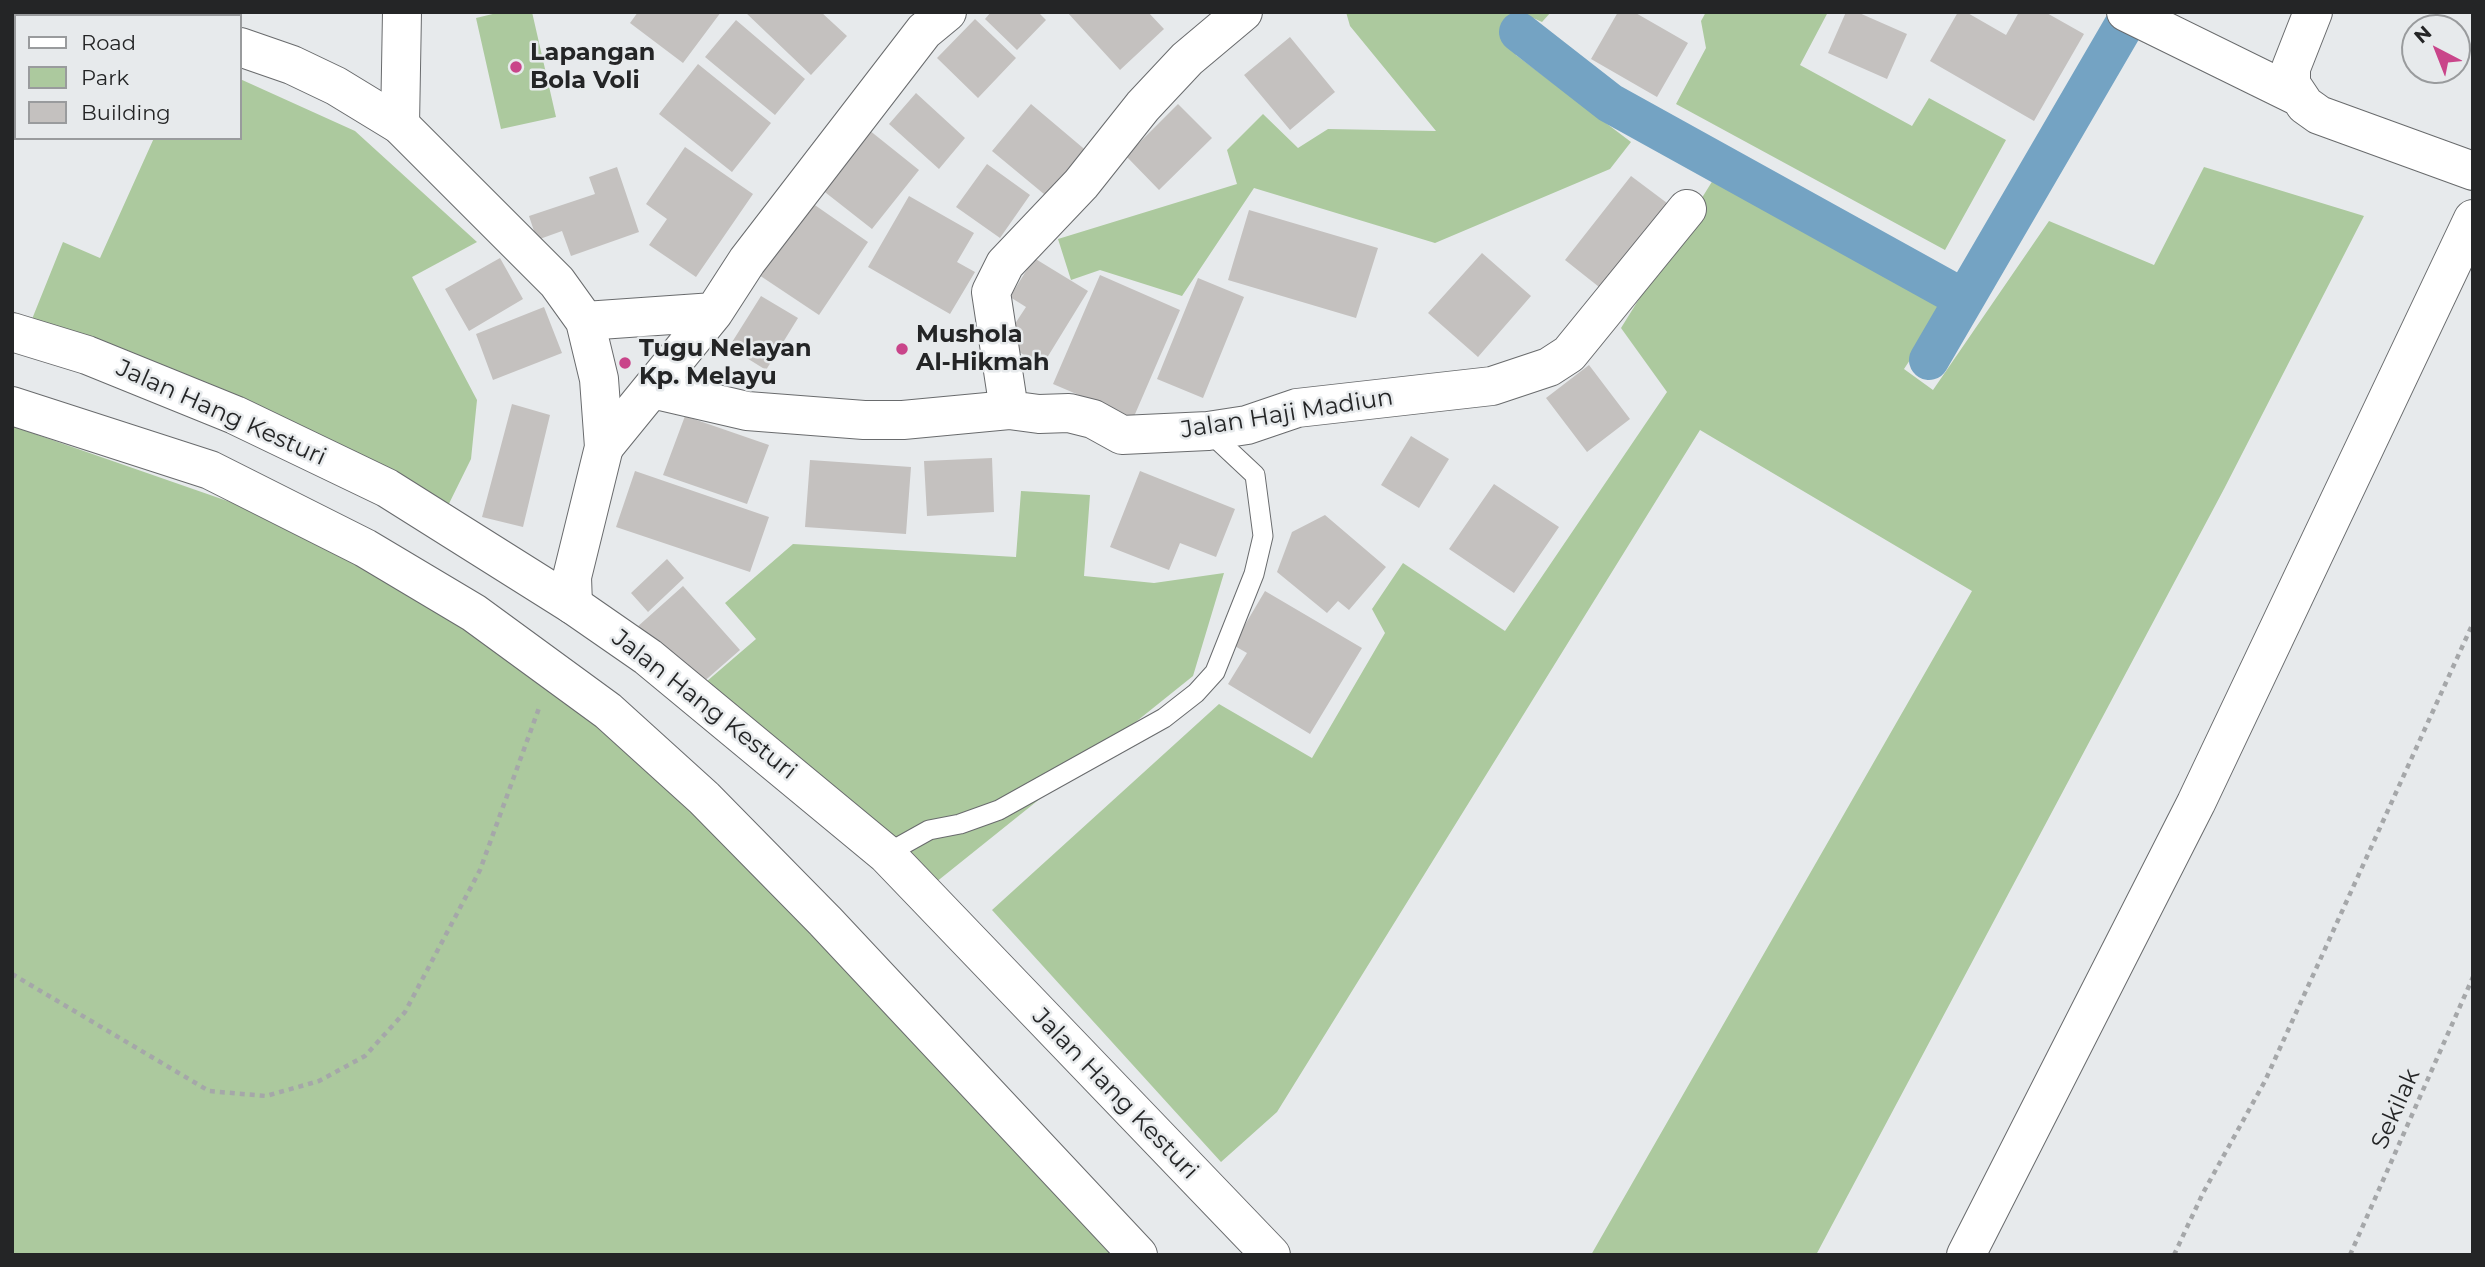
<!DOCTYPE html>
<html>
<head>
<meta charset="utf-8">
<style>
  body { margin:0 }
  #map { position:relative; width:2485px; height:1267px; overflow:hidden; background:#e7eaec; font-family:Montserrat,sans-serif }
  canvas { display:block }
  .frame { position:absolute; inset:0; border:14px solid #242526; pointer-events:none }
  .legend { position:absolute; left:14px; top:14px; width:228px; height:126px; box-sizing:border-box; background:#e7eaec; border:2px solid #999b9d; margin:0; padding:9px 12px; list-style:none; font-size:21px; color:#242526 }
  .legend li { display:flex; align-items:center; gap:14px; height:35px }
  .legend b { width:35px; border:2px solid #999b9d }
  .north { position:absolute; left:2401px; top:14px; width:70px; height:70px; box-sizing:border-box; background:#e7eaec; border:2px solid #999b9d; border-radius:50%; rotate:318deg; font-size:19px; font-weight:700; line-height:28px; text-align:center; color:#242526 }
  .north::after { content:''; display:block; margin:auto; width:24px; height:32px; background:#c9458a; clip-path:polygon(50% 0,100% 100%,50% 72%,0 100%) }
</style>
</head>
<body>
<div id="map">
<canvas width="2485" height="1267"></canvas>
<div class="frame"></div>
<ul class="legend">
<li><b style="height:9px;background:#fff"></b>Road</li>
<li><b style="height:19px;background:#acc99e"></b>Park</li>
<li><b style="height:19px;background:#c4c1bf"></b>Building</li>
</ul>
<div class="north">N</div>
</div>
<script>
const g = document.querySelector('canvas').getContext('2d');
g.lineJoin = 'round';
function fill(path, color) { g.fillStyle = color; g.fill(path, 'evenodd'); }
const poly = rows => new Path2D(rows.map(r => 'M' + r).join(''));
function trace(path, color, width, dash) { g.strokeStyle = color; g.lineWidth = width; g.lineCap = dash ? 'butt' : 'round'; g.setLineDash(dash || []); g.stroke(path); }
function write(font, color, halo, rows, align = 'center') {
  g.font = font + ' Montserrat,sans-serif'; g.lineWidth = 5; g.setLineDash([]); g.textBaseline = 'middle'; g.strokeStyle = halo; g.fillStyle = color; for (const [text, x, y, turn = 0] of rows) {
    g.save(); g.translate(x, y); g.rotate((+turn || 0) * Math.PI / 180); g.textAlign = isNaN(turn) ? turn : align; if (halo) g.strokeText(text, 0, 0); g.fillText(text, 0, 0); g.restore();
  }
}
fill(poly([
  [501,12,532,12,556,117,501,129,476,18],
  [1346,12,1551,12,1542,22,1533,18,1512,22,1510,40,1516,55,1631,142,1610,169,1435,243,1254,188,1182,296,1100,270,1071,280,1058,239,1237,184,1227,150,1263,114,1298,148,1328,129,1436,131,1350,26],
  [1706,12,1828,12,1800,65,1912,126,1929,98,2006,140,1945,250,1676,104,1706,48,1701,21],
  [240,79,355,131,477,242,412,277,477,400,471,459,435,532,123,382,24,339,63,242,100,258,154,138,240,138],
  [2204,167,2364,216,2224,489,1816,1255,1591,1255,1972,591,1700,430,1277,1112,1221,1162,992,910,1219,704,1312,758,1385,633,1372,609,1403,563,1505,631,1667,392,1621,328,1718,172,1945,307,1904,369,1933,390,2049,221,2154,265],
  [12,426,282,520,636,732,1147,1255,12,1255],
  [1021,491,1090,495,1084,576,1154,583,1224,573,1193,676,915,899,699,688,756,639,725,603,793,544,1016,557]
]), '#acc99e');
trace(poly([
  [1519,32,1610,103,1964,299],
  [1929,360,2123,27]
]), '#74a3c3', 40);
fill(poly([
  [638,12,721,12,683,63,630,23],
  [745,12,821,12,847,36,811,75],
  [991,12,1038,12,1046,20,1017,50,985,19],
  [1067,12,1148,12,1164,29,1120,70],
  [1618,12,1634,12,1688,43,1657,97,1591,59],
  [1846,12,1857,12,1907,34,1887,79,1828,53],
  [1958,12,1966,12,2006,35,2019,12,2045,12,2084,34,2034,121,1930,61],
  [975,19,1016,58,978,98,937,58],
  [736,20,805,79,775,115,705,57],
  [1290,37,1335,92,1290,130,1244,75],
  [698,64,771,123,732,172,659,114],
  [916,93,965,138,939,169,889,124],
  [1031,104,1089,153,1050,199,992,151],
  [1178,104,1212,138,1159,190,1126,156],
  [869,130,919,170,872,229,821,189],
  [685,147,753,194,696,277,649,245,667,219,646,204],
  [987,164,1030,195,1000,238,956,207],
  [617,167,639,232,571,256,562,231,537,240,529,216,595,194,589,177],
  [1631,176,1679,212,1613,298,1565,260],
  [909,196,974,233,957,262,975,272,950,314,868,267],
  [809,201,868,242,819,315,759,275],
  [1249,210,1378,248,1356,318,1228,280],
  [1482,253,1531,296,1478,357,1428,313],
  [500,258,523,299,469,331,445,289],
  [1034,258,1088,291,1042,366,1003,342,1026,307,1010,297],
  [1100,275,1180,310,1129,428,1121,413,1053,384],
  [1198,278,1244,297,1203,398,1157,379],
  [761,296,798,318,766,370,729,347],
  [544,307,562,353,493,380,476,334],
  [1589,365,1630,419,1587,452,1546,398],
  [512,404,550,415,523,527,482,517],
  [685,416,769,445,747,504,663,475],
  [1411,436,1449,459,1419,508,1381,485],
  [992,458,994,512,927,516,924,461],
  [810,460,911,467,906,534,805,527],
  [635,471,769,517,750,572,616,527],
  [1140,471,1235,509,1216,557,1180,543,1169,570,1110,547],
  [1494,484,1559,527,1514,593,1449,549],
  [1325,515,1386,567,1349,610,1338,601,1327,613,1277,572,1292,532],
  [667,559,684,578,648,612,631,593],
  [683,586,740,650,693,691,636,628],
  [1265,591,1362,648,1310,734,1228,684,1247,653,1233,645]
]), '#c4c1bf');
const service = poly([
  [886,854,929,830,960,824,999,810,1164,718,1196,693,1215,672,1254,574,1263,536,1255,475,1208,431]
]);
const minor = poly([
  [2126,12,2295,95],
  [2313,12,2291,68,2291,84,2305,105,2319,115,2473,171],
  [400,125,402,12],
  [585,321,714,312],
  [652,389,747,411,864,420,903,420,1009,410,1039,414,1069,413,1093,419,1122,435,1208,431,1247,425,1297,408,1492,386,1549,367,1569,354,1687,209],
  [1009,410,991,292,1005,264,1081,184,1143,106,1187,59,1243,12],
  [604,447,714,312,747,261,924,31,947,12],
  [1966,1255,2196,803,2473,219]
]);
const tertiary = poly([
  [144,12,154,16],
  [240,47,292,65,336,86,400,125,557,282,585,321,599,379,604,447,572,577,573,605]
]);
const secondary = poly([
  [12,332,87,355,235,415,387,488,573,605,648,657,886,854,1271,1255],
  [12,406,210,470,365,548,474,613,608,711,704,798,825,921,1138,1255]
]);
trace(service, '#696b6d', 21);
trace(minor, '#696b6d', 40);
trace(tertiary, '#696b6d', 40);
trace(secondary, '#696b6d', 40);
trace(poly([
  [12,974,209,1091,266,1096,319,1081,365,1056,405,1012,480,870,539,708],
  [2174,1255,2203,1193,2265,1081,2473,623],
  [2350,1255,2473,977]
]), '#a5a7a9', 4.5, [5, 5]);
trace(service, '#fff', 19);
trace(minor, '#fff', 38);
trace(tertiary, '#fff', 38);
trace(secondary, '#fff', 38);
for (const [x, y, r, color] of [
  [516,67,7,"#c9458a"],
  [902,349,7,"#c9458a"],
  [625,363,7,"#c9458a"]
]) { const dot = new Path2D(); dot.arc(x, y, r, 0, 2 * Math.PI); g.fillStyle = color; g.fill(dot); trace(dot, '#e7eaec', 2.5); }
write('bold 24px', '#242526', '#e7eaec', [
  ["Lapangan",530,53],
  ["Bola Voli",530,81],
  ["Mushola",916,335],
  ["Al-Hikmah",916,363],
  ["Tugu Nelayan",639,349],
  ["Kp. Melayu",639,377]
], 'left');
write('24px', '#242526', '#e7eaec', [
  ["Jalan Hang Kesturi",221,413,24],
  ["Jalan Haji Madiun",1287,414,-9],
  ["Jalan Hang Kesturi",704,705,38],
  ["Jalan Hang Kesturi",1115,1094,46],
  ["Sekilak",2396,1109,-66]
]);
</script>
</body>
</html>
